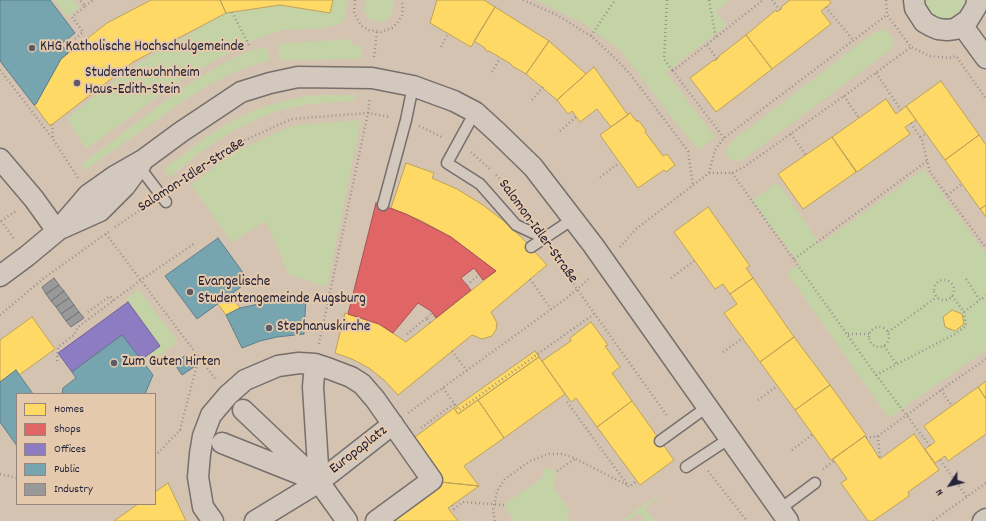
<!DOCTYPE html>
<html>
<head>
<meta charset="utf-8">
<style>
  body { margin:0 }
  #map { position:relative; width:986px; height:521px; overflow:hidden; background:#d4c3b1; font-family:Dekko,sans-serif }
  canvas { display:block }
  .legend { position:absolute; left:16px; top:393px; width:140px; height:112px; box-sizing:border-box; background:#e5c9ac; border:1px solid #97867f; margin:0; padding:5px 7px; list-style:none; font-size:12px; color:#22223b }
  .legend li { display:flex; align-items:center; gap:8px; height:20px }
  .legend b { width:20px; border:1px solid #97867f }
  .north { position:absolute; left:930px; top:465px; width:40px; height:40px; -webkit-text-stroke:3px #e5c9ac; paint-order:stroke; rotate:235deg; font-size:11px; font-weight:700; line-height:16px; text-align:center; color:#22223b }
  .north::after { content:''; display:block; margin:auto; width:14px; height:18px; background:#22223b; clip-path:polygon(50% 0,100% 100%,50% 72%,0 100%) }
</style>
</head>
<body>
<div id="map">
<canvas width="986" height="521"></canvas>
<ul class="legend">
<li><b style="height:11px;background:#ffd966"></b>Homes</li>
<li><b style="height:11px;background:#e06666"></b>Shops</li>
<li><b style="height:11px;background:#8e7cc3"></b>Offices</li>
<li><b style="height:11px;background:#76a5af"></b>Public</li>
<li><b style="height:11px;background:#999"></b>Industry</li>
</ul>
<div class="north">N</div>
</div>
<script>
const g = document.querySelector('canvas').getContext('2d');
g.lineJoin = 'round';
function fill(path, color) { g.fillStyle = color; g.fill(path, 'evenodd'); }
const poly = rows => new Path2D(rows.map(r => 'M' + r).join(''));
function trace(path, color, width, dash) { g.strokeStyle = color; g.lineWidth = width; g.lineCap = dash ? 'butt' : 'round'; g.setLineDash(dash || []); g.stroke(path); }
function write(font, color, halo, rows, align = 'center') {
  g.font = font + ' Dekko,sans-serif'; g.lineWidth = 4; g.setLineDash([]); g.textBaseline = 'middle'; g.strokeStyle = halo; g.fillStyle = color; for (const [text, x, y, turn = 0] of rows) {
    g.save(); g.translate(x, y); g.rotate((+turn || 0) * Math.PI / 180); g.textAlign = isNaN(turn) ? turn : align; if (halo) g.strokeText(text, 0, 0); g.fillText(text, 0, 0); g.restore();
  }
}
fill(poly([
  [54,0,73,0,79,8,67,17],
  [333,0,348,0,344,19,340,24,324,28,283,30,247,42,184,78,86,149,67,118,137,64,226,13,280,5,330,13],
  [366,0,392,0,394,6,391,15,385,21,381,22,372,20,368,18,364,10],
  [536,0,730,0,716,12,727,25,666,72,715,137,700,149,696,148,618,48,581,22],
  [925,0,965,0,962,9,959,13,950,18,944,19,939,18,930,12,927,8],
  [883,30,889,33,893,39,893,43,890,50,741,161,734,161,729,158,726,152,730,143,873,33,876,31],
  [352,39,352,45,361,46,361,59,280,60,278,44],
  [267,47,269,60,234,72,209,85,185,100,84,171,82,164,178,91,229,60,246,52],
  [326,95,355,95,354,101,311,104,279,110,248,123,218,140,202,151,170,177,164,169,205,138,228,123,262,107,288,100,308,96],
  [361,120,327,287,289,275,266,221,232,242,191,185,233,153,291,126],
  [924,169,986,254,986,350,889,418,787,273,800,264,752,200,778,183,820,244],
  [139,290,178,342,146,366,141,360,160,346,126,299],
  [545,468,557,471,553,487,569,510,567,521,514,521,504,505,542,478],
  [657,496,658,498,645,508,655,521,645,521,639,513,627,521,625,521,624,519]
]), '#c4d3a6');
const homes = poly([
  [151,0,220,0,226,13,133,62,50,126,34,105,36,104,61,59,107,23,151,0],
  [220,0,333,0,330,13,280,5,226,13,220,0],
  [437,0,484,0,495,7,471,47,430,23,437,0],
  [790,0,829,0,831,3,821,11,831,24,772,69,746,35,776,10,777,12,782,8,781,7,790,0],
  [495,7,549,41,526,74,516,68,513,67,511,64,489,51,486,51,485,48,474,41,495,7],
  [746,35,772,69,716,112,690,78,714,60,715,61,719,57,719,56,746,35],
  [549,41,586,74,557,100,526,74,549,41],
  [594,67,628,115,611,127,597,109,580,122,572,111,568,114,557,100,594,67],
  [941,81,979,135,945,160,906,106,941,81],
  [886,99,896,114,906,106,916,120,905,127,910,134,857,172,832,137,886,99],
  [630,113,637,122,638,120,646,130,645,132,663,156,667,154,675,165,666,172,664,170,638,188,600,135,630,113],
  [979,135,986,145,986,205,980,209,945,160,979,135],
  [832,137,856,172,803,209,778,174,832,137],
  [406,163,434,173,432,178,457,189,483,205,505,222,522,238,547,265,491,312,497,323,496,330,492,336,482,339,472,335,398,395,384,380,369,368,352,359,335,353,345,313,379,324,406,342,496,271,451,237,422,221,391,208,406,163],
  [986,205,986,217,980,209,986,205],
  [708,207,750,266,746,268,753,278,730,294,723,284,715,289,674,232,708,207],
  [753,278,794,337,760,362,724,313,737,304,730,294,753,278],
  [230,295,240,308,226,315,217,303,230,295],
  [952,310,962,314,964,324,955,331,945,327,943,317,952,310],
  [32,317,55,349,19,375,16,370,0,382,0,340,32,317],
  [591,322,608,345,605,346,620,367,612,373,632,401,597,427,576,398,571,402,542,361,571,341,570,338,591,322],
  [794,337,830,385,795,410,760,362,794,337],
  [535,351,539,357,458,414,454,408,535,351],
  [539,357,565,394,504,438,478,400,539,357],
  [986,381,986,399,978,387,986,381],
  [830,385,866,435,831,460,795,410,830,385],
  [978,387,986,399,986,434,948,461,945,456,935,463,925,449,935,442,924,426,978,387],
  [478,400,504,438,464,466,479,486,440,482,411,440,454,408,458,414,478,400],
  [632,401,674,460,640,485,597,427,632,401],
  [914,434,939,470,908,492,909,496,873,521,868,521,841,483,847,479,833,459,865,436,880,459,914,434],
  [440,482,479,486,448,508,458,521,386,521,440,482],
  [168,483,186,521,114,521,138,504,155,504,155,492,168,483]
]);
fill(homes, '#ffd966');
trace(homes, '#bda259', 1);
const shops = poly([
  [376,203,406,214,451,237,496,271,483,280,474,268,461,278,471,290,436,318,431,311,418,303,393,333,379,324,348,314,376,203]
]);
fill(shops, '#e06666');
trace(shops, '#a75259', 1);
const offices = poly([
  [128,302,160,346,141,360,122,335,72,372,58,353,128,302]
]);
fill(offices, '#8e7cc3');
trace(offices, '#6e619a', 1);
const public = poly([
  [0,0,50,0,75,33,61,44,68,53,61,59,36,104,34,105,0,61,0,0],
  [218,238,249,281,197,319,165,276,218,238],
  [306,297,304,334,277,337,260,341,242,348,226,315,240,308,268,302,306,297],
  [122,335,153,375,145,394,62,394,63,388,76,378,72,372,122,335],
  [186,355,194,367,182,375,174,363,186,355],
  [16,370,33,394,17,394,17,446,0,422,0,382,16,370]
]);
fill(public, '#76a5af');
trace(public, '#5d7e8c', 1);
const industry = poly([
  [54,278,59,285,46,294,42,287,54,278],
  [59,285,64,291,51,301,46,294,59,285],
  [64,291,69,298,56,307,51,301,64,291],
  [69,298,74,305,61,314,56,307,69,298],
  [74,305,79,312,66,321,61,314,74,305],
  [79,312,84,318,71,327,66,321,79,312]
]);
fill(industry, '#999');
trace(industry, '#75757d', 1);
const lane = poly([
  [475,112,447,163,480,184,516,225,544,238],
  [138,165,166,202],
  [383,205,406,120,413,86],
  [531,247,573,219],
  [660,441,707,407],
  [686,467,730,438],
  [780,509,815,483]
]);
const street = poly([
  [914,0,915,8,924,22,931,26,938,29,947,30,955,29,968,20,976,7,977,0],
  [962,25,986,58],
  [0,159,34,199,57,231],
  [62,228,100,211,125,186,141,164],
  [0,276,27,256,57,231,88,195,115,176,143,160,181,132,241,92,270,83,298,77,372,78,413,86,454,101,475,112,498,133,533,167,593,245,788,521],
  [315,364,313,387,319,482],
  [243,410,319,482,347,521],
  [222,443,310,478],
  [213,521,203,507,198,477,200,454,203,436,211,415,228,395,245,380,278,366,299,363,315,364,330,369,351,377,362,384,375,399,432,480,376,521],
  [255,521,319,482,393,424],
  [983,521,986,519]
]);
trace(lane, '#766f6c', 13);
trace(street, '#766f6c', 23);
trace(poly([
  [355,0,354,13,358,20,362,26,369,30,381,32,392,28,398,22,402,15,403,6,401,0],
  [523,0,557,15,591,36,616,59,630,74,688,151,693,185],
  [667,0,664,59,673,71],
  [709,0,716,38],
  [772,0,780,10],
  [886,0,887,15,911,47,930,56,949,58,956,56,986,99],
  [85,6,93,0],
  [826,7,853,40],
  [232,12,249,45],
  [591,36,615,0],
  [707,45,717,59],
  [441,47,448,34],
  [71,51,68,45,83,32,72,17,85,6,80,0],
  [374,57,377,32],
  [0,70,53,139,78,178],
  [492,72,500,58],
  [876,73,901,110],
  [844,96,859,118],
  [532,100,543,87],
  [911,123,922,140,930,172,986,248],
  [52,124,53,138],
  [419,126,444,138],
  [560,131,576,117],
  [791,134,806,155],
  [920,137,926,134],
  [724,138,673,71,763,0],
  [471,152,491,170],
  [709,173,715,150,724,138,887,15],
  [732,173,876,375,930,446],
  [496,175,506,185,513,196],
  [600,177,619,163],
  [174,186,230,147,291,119,368,113,390,117],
  [947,195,962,184],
  [1,221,15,240],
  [1,221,16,211],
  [115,227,149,204],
  [106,234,216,380],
  [620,247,636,229,709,173,732,173,744,167,844,96,911,47],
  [552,250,577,289,668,417],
  [794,259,927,161],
  [671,278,694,261],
  [530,279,551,309],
  [966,279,980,300,986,296],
  '934 290a10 10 0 1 1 20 0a10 10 0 1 1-20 0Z',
  [467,285,479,275],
  [952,296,964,312,980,300],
  [88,312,110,296,114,301],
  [0,315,44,278,111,230],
  [430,323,426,318,432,313],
  '869 337a10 10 0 1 1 20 0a10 10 0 1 1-20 0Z',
  [888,332,937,297],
  [407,334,426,318],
  [848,334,869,334],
  [319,344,368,113,370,98],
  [884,346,897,365],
  [452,351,467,371],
  [723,352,743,338],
  [57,361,58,347,74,335,78,327,141,280,195,243],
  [876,375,955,334,966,326,964,312],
  [443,388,459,410,594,314],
  [941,390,952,406],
  [758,400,777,386],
  [567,402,629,487,637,481],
  [408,413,568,297,590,278],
  [421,428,454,404],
  [180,430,199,357],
  [878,436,880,459],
  [866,438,878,436,941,390,986,359],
  [792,450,813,434],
  [155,456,180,430,184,431],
  [940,460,967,497],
  [823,469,834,461],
  [557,471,575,459],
  [708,471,747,521],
  [0,474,17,478],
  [452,505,454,509,463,502,504,505],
  [495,521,493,511,497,491,505,479,530,461,549,454,563,454,572,457,627,485],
  [933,521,986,483]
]), '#99928d', 2.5, [1, 3]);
trace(lane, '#d2c8bd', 10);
trace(street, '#d2c8bd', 20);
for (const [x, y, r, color] of [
  [32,48,4,"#605a64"],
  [77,83,4,"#605a64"],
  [190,292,4,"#605a64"],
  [269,328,4,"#605a64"],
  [114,363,4,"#605a64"]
]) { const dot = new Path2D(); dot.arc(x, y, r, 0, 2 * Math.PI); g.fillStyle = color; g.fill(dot); trace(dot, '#e5c9ac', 1.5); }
write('15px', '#22223b', '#e5c9ac', [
  ["KHG Katholische Hochschulgemeinde",40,48],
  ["Studentenwohnheim",85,74],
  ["Haus-Edith-Stein",85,91],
  ["Evangelische",198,283],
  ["Studentengemeinde Augsburg",198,300],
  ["Stephanuskirche",277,328],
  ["Zum Guten Hirten",122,363]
], 'left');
write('15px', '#22223b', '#e5c9ac', [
  ["Salomon-Idler-Straße",192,176,-33],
  ["Salomon-Idler-Straße",537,232,54],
  ["Europaplatz",359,451,-38]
]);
</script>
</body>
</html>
